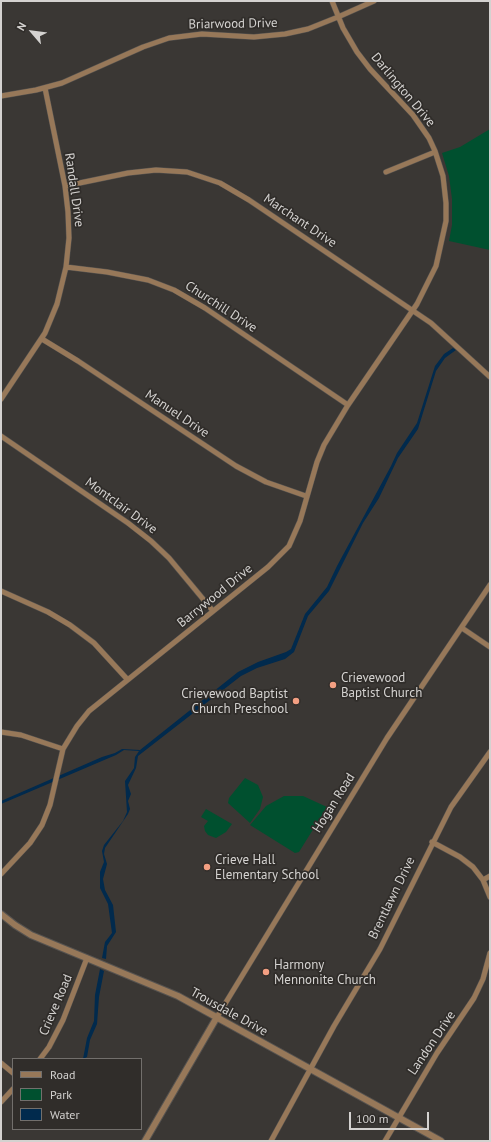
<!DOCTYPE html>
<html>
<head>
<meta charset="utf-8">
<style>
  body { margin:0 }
  #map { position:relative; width:491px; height:1142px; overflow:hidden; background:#3a3734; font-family:"PT Sans",sans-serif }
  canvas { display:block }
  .frame { position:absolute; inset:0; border:2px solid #d4d2d0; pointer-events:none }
  .legend { position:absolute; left:12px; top:1058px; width:130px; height:72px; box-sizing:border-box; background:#302d2a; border:1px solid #726f6c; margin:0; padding:5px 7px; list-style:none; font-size:12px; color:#d4d2d0 }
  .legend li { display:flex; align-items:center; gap:8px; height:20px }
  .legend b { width:20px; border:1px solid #726f6c }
  .north { position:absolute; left:12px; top:12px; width:40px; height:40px; -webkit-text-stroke:3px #302d2a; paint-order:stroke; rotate:298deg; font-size:11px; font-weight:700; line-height:16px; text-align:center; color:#d4d2d0 }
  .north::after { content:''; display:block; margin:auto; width:14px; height:18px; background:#d4d2d0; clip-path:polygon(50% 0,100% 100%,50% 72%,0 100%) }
  .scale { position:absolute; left:349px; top:1112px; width:80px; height:18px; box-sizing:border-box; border:2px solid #d4d2d0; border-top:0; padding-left:5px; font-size:12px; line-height:14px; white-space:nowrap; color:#d4d2d0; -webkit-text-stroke:3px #302d2a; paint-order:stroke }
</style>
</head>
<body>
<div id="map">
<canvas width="491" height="1142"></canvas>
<div class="frame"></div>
<ul class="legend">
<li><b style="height:5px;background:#977859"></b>Road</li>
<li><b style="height:11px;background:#00502f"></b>Park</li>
<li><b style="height:11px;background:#012a4d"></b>Water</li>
</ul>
<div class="north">N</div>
<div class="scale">100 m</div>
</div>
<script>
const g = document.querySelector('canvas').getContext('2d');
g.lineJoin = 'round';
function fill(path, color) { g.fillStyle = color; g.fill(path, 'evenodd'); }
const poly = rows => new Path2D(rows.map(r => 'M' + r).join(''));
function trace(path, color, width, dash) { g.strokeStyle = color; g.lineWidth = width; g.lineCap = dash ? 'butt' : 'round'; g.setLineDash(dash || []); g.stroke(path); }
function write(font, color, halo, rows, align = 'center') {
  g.font = font + ' "PT Sans",sans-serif'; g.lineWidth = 3.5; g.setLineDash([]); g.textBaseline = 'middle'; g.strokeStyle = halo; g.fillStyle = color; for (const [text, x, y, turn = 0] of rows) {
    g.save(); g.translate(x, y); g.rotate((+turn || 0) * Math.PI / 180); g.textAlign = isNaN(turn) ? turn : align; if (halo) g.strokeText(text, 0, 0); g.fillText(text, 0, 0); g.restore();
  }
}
fill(poly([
  [490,129,490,250,449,241,452,225,452,199,449,176,442,153,460,147],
  [245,778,258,785,263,797,260,809,250,823,228,803,229,798],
  [284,796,303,796,327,807,299,852,295,853,250,825,266,806],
  [206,809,232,824,226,832,216,838,208,835,205,831,204,826,208,821,201,817]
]), '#00502f');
fill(poly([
  [453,348,456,350,445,358,436,371,418,429,398,458,379,498,363,523,329,591,308,616,294,652,285,659,257,668,241,676,138,756,136,768,128,785,131,794,128,801,130,809,128,814,105,848,104,854,107,864,103,879,105,890,113,905,116,932,107,946,106,959,102,958,105,942,112,933,108,904,100,888,100,872,104,862,102,851,104,845,123,821,127,812,125,781,134,768,135,757,139,751,124,750,116,755,1,804,1,801,102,757,115,753,122,749,140,750,238,672,258,662,286,652,291,649,305,614,327,587,337,566,391,466,397,453,417,423,435,366,444,354],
  [100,969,104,971,99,997,97,1024,90,1040,87,1057,83,1059,87,1038,94,1021,95,995]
]), '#012a4d');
const minor = poly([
  [1,96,36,90,62,83,143,47,169,38,202,34,254,37,285,34,308,29,338,17,374,1],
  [386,172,435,152],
  [65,186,128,173,156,170,187,172,220,183,249,200,431,323,490,377],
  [66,267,107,272,148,280,174,290,205,308,348,405],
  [42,339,78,361,236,466,266,482,306,496],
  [1,399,45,333,57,304,66,267,69,238,68,212,65,186,45,88],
  [1,436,128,523,151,541,169,558,213,611],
  [1,591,48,612,70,625,94,643,127,679],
  [462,628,490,647],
  [1,732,21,735,63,749],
  [432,842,460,857,473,867,483,880,490,897],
  [1,874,30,843,42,825,50,805,63,749,77,726,89,711,268,567,289,546,300,521,317,462,324,445,348,405,417,304,436,266,446,221,446,203,443,176,435,151,429,138,413,115,370,69,357,52,343,28,332,1],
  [483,880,490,876],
  [217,1017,387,738,490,585],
  [40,1059,49,1047,63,1020,87,958],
  [1,1063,13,1073],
  [1,1102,13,1089],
  [271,1141,334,1026,380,949,451,807,490,752],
  [385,1141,437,1053,474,998,483,979,490,953]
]);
const tertiary = poly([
  [1,914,15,925,31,935,178,996,441,1141],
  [145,1141,217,1017]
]);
trace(minor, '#565350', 6);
trace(tertiary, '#565350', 8);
trace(minor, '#977859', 5);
trace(tertiary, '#977859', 6);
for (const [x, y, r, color] of [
  [333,685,4,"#f39f82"],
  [296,701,4,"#f39f82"],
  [207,867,4,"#f39f82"],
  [266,972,4,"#f39f82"]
]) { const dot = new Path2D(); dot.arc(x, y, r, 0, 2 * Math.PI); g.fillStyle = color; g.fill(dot); trace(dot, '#302d2a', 1.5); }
write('13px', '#d4d2d0', '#302d2a', [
  ["Briarwood Drive",233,24,-1],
  ["Darlington Drive",403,90,50],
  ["Randall Drive",74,190,82],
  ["Marchant Drive",300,221,34],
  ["Churchill Drive",221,307,33],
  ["Manuel Drive",177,414,34],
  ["Montclair Drive",121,506,36],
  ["Barrywood Drive",215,596,-39],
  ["Hogan Road",334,803,-58],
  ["Brentlawn Drive",392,898,-64],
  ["Crieve Road",56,1005,-67],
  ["Trousdale Drive",229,1012,29],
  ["Landon Drive",432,1043,-56]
]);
write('13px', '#d4d2d0', '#302d2a', [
  ["Crievewood",341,678],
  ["Baptist Church",341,693],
  ["Crievewood Baptist",288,694,"right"],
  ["Church Preschool",288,709,"right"],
  ["Crieve Hall",215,860],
  ["Elementary School",215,875],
  ["Harmony",274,965],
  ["Mennonite Church",274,980]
], 'left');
</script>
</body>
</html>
